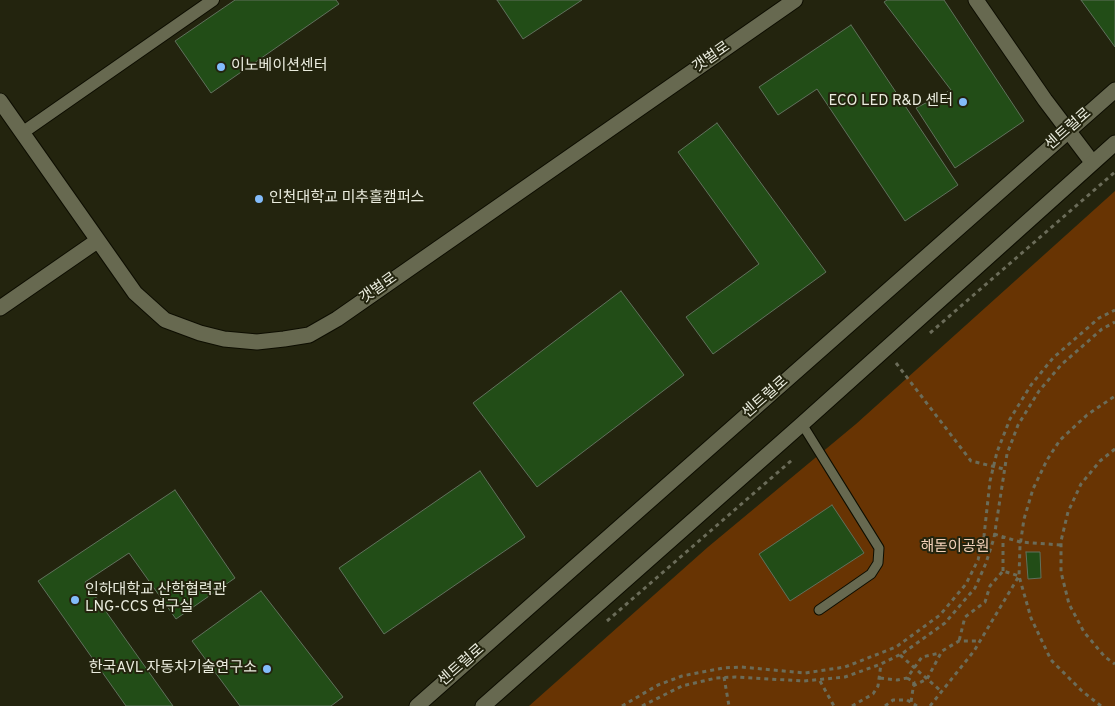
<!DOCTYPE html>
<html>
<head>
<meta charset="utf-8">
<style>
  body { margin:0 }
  canvas { display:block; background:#23240e }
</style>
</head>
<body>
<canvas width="1115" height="706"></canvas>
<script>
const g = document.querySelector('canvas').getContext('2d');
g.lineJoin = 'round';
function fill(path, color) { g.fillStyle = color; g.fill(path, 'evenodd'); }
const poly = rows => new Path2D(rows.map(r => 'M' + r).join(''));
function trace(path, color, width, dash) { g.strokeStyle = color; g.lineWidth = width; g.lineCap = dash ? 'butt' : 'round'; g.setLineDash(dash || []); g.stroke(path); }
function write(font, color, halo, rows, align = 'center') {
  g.font = font + ' Overpass,"Noto Sans KR",sans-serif'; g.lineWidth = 4; g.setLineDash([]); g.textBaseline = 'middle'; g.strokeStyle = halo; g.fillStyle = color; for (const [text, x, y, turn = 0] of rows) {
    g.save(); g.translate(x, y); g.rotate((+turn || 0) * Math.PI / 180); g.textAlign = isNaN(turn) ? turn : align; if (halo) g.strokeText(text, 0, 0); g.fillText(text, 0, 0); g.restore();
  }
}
fill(poly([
  [1115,191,1115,706,529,706,708,547,856,424]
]), '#683403');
const building = poly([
  [235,0,336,0,339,4,211,93,175,41,235,0],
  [497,0,582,0,523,39,497,0],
  [887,0,944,0,1024,121,955,168,916,108,951,90,884,2,887,0],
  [1081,0,1115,0,1115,47,1081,0],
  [851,25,958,185,905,221,817,89,778,115,759,87,851,25],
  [717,123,826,272,713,354,686,317,759,264,678,152,717,123],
  [621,291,684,375,537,487,473,403,621,291],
  [480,471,525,537,384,634,339,568,480,471],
  [175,490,235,578,176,619,129,553,85,582,173,706,126,706,38,581,175,490],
  [832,505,864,553,790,601,759,554,832,505],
  [1026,552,1040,552,1041,578,1028,579,1026,552],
  [261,591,343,697,331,706,240,706,192,641,261,591]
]);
fill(building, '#224d17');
trace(building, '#60715c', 1);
const service = poly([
  [802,424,879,548,878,563,871,574,819,610]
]);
const pedestrian = poly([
  [22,133,213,0]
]);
const minor = poly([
  [976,0,1045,100,1092,162],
  [0,101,135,293,165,320,200,333,224,339,257,342,284,339,309,335,337,319,795,0],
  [0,308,97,241]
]);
const secondary = poly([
  [417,706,1115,90],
  [483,706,802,424,1115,143]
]);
trace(service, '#0d0d00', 11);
trace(pedestrian, '#0d0d00', 14);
trace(minor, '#0d0d00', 17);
trace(secondary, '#0d0d00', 17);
trace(poly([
  [930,333,1115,172],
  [896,363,971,461,1004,469],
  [1115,449,1100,461,1081,484,1068,512,1061,541,1061,572,1069,604,1084,632,1105,657,1115,664],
  [994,534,1020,542,1061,545],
  [1003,571,1003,537],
  [607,621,792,460],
  [900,655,942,692],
  [724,677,729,706],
  [880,678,897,680,907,678,922,657,940,653],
  [907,678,914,682,911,702],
  [820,681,834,706],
  [913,686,927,679,942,651,959,641,980,641],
  [622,706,658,685,682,676,723,668,741,667,805,673,845,667,896,647,940,615,966,584,978,560,984,536,990,481,997,452,1010,419,1031,385,1053,358,1099,318,1115,310],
  [642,706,682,686,716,678,735,677,804,681,845,677,881,664,903,653,945,623,975,588,986,563,994,538,1007,454,1018,425,1039,391,1061,365,1102,329,1115,322],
  [852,706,873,694,878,686,881,664],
  [885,706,893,700,907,700,917,706],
  [930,706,974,651,1019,576,1003,571,990,586,985,602,965,617,959,641],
  [1101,706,1082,691,1051,660,1031,618,1019,576,1020,546,1024,519,1033,489,1047,460,1060,440,1087,415,1115,396]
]), '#6b6c59', 3, [4, 4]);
trace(service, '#676950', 9);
trace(pedestrian, '#676950', 12);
trace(minor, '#676950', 15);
trace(secondary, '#676950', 15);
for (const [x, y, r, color] of [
  [221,67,5,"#83bcfb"],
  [963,102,5,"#83bcfb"],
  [259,199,5,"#83bcfb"],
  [75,600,5,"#83bcfb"],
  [267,669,5,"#83bcfb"]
]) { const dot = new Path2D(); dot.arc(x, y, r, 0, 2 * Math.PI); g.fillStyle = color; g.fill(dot); trace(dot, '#23240e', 2); }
write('15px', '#eaecde', '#23240e', [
  ["갯벌로",712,58,-35],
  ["센트럴로",1069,130,-41],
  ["갯벌로",379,289,-35],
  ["센트럴로",766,398,-41],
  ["센트럴로",462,666,-41]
]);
write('15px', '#eaecde', '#23240e', [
  ["이노베이션센터",231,67],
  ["ECO LED R&D 센터",953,102,"right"],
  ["인천대학교 미추홀캠퍼스",269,199],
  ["인하대학교 산학협력관",85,591],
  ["LNG-CCS 연구실",85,608],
  ["한국AVL 자동차기술연구소",257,669,"right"]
], 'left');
write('15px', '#f3d1b9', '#23240e', [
  ["해돋이공원",955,548]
]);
</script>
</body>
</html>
